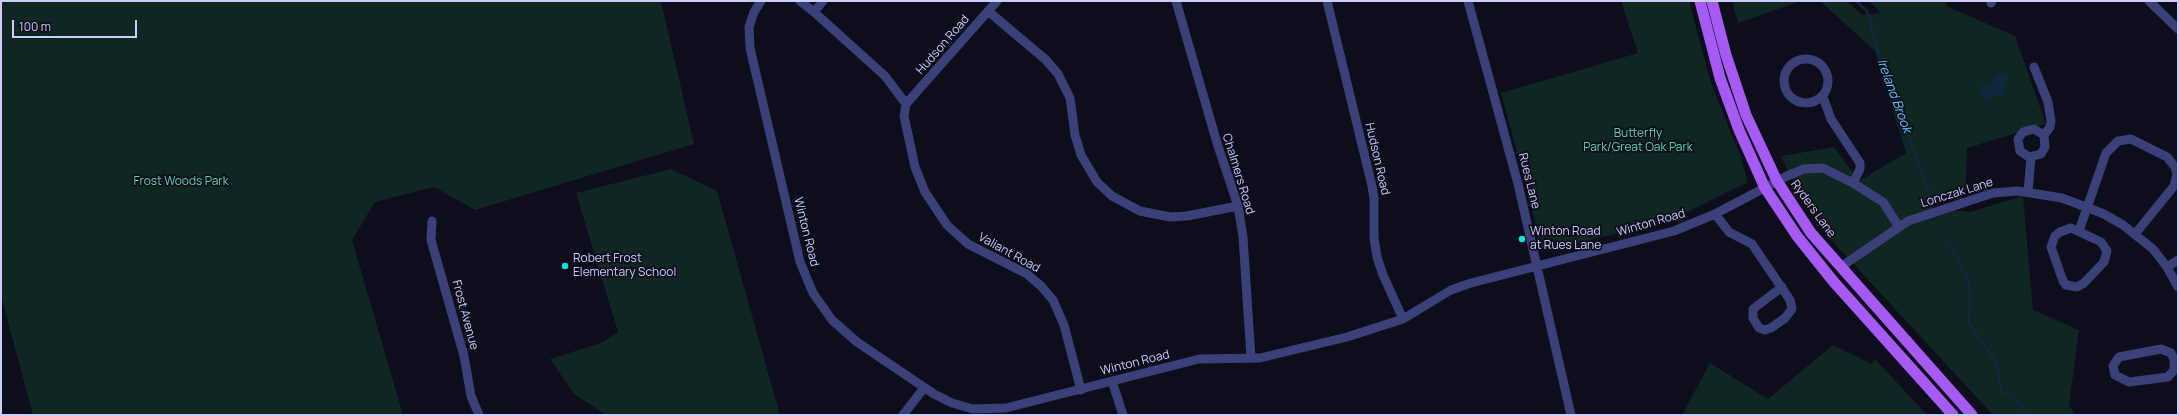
<!DOCTYPE html>
<html>
<head>
<meta charset="utf-8">
<style>
  body { margin:0 }
  #map { position:relative; width:2179px; height:416px; overflow:hidden; background:#0d0d1c; font-family:Manrope,sans-serif }
  canvas { display:block }
  .frame { position:absolute; inset:0; border:2px solid #cccdfb; pointer-events:none }
  .scale { position:absolute; left:12px; top:20px; width:125px; height:18px; box-sizing:border-box; border:2px solid #cccdfb; border-top:0; padding-left:5px; font-size:12px; line-height:14px; white-space:nowrap; color:#cccdfb; -webkit-text-stroke:3px #0d0d1c; paint-order:stroke }
</style>
</head>
<body>
<div id="map">
<canvas width="2179" height="416"></canvas>
<div class="frame"></div>
<div class="scale">100 m</div>
</div>
<script>
const g = document.querySelector('canvas').getContext('2d');
g.lineJoin = 'round';
function fill(path, color) { g.fillStyle = color; g.fill(path, 'evenodd'); }
const poly = rows => new Path2D(rows.map(r => 'M' + r).join(''));
function trace(path, color, width, dash) { g.strokeStyle = color; g.lineWidth = width; g.lineCap = dash ? 'butt' : 'round'; g.setLineDash(dash || []); g.stroke(path); }
function write(font, color, halo, rows, align = 'center') {
  g.font = font + ' Manrope,sans-serif'; g.lineWidth = 3.5; g.setLineDash([]); g.textBaseline = 'middle'; g.strokeStyle = halo; g.fillStyle = color; for (const [text, x, y, turn = 0] of rows) {
    g.save(); g.translate(x, y); g.rotate((+turn || 0) * Math.PI / 180); g.textAlign = isNaN(turn) ? turn : align; if (halo) g.strokeText(text, 0, 0); g.fillText(text, 0, 0); g.restore();
  }
}
fill(poly([
  [1,1,661,1,694,144,475,210,434,187,375,202,352,240,403,415,33,415,1,296],
  [1621,1,1689,1,1711,83,1740,155,1747,179,1746,183,1667,222,1543,251,1501,93,1638,53],
  [1732,1,1801,1,1738,23],
  [1820,1,1847,1,1862,15,1881,13,1869,1,1948,1,1946,6,2015,36,2046,124,1967,148,1966,190,1923,207,1970,212,2023,196,2033,310,2079,330,2069,405,2075,415,1993,415,1835,244,1797,190,1781,156,1834,147,1859,181,1906,153,1875,51],
  [671,169,717,191,780,415,606,415,574,394,550,359,601,343,618,332,576,193],
  [1833,345,1872,364,1875,359,1927,415,1682,415,1710,363,1768,399]
]), '#102622');
fill(poly([
  [2003,71,2011,80,2005,85,2004,95,2001,97,1995,95,1988,101,1980,93,1979,88,1983,85,1987,86]
]), '#0f283e');
trace(poly([
  [1856,1,1867,11,1881,63,1930,194],
  [1946,238,1968,279,1971,305,1968,321,1996,362,2001,391,2023,406,2025,415]
]), '#0f283e', 2.5);
trace(poly([
  [761,1,754,12,749,27,750,48,800,262,813,293,832,320,857,342,934,394,952,403,973,409,1006,408,1199,359,1260,358,1347,337,1403,319,1451,290,1471,283,1674,231,1715,214,1787,176,1804,169,1823,168,1853,183,1883,202,1899,227],
  [800,1,814,12,885,76,906,104,904,116,915,167,925,192,947,225,968,244,1027,274,1041,286,1053,300,1064,325,1081,390],
  [1176,1,1217,143,1238,206,1243,237,1251,358],
  [1327,1,1372,186,1374,199,1374,238,1377,257,1383,275,1403,319],
  [1468,1,1518,184,1571,415],
  [2149,1,2178,29],
  [1991,3,1992,1],
  [988,11,1046,60,1058,74,1070,98,1075,135,1081,155,1097,182,1112,196,1140,211,1170,217,1187,216,1238,206],
  [814,12,823,1],
  '1784 81a22 22 0 1 1 44 0a22 22 0 1 1-44 0Z',
  [2034,67,2048,102,2051,121,2050,127,2044,135,2045,147,2041,154,2029,157,2020,151,2018,139,2023,132,2034,129,2044,135],
  [1823,97,1831,119,1860,163,1860,169,1853,183],
  [906,104,997,1],
  [2028,192,2031,157],
  [1715,214,1729,232,1752,244,1790,300,1792,309,1785,318,1771,328,1765,330,1759,328,1753,318,1753,309,1782,287],
  [432,221,431,240,464,356,471,396,479,415],
  [2071,228,2101,242,2107,251,2104,262,2084,283,2077,287,2066,285,2063,281,2051,247,2055,236,2060,232,2071,228],
  [2079,231,2106,153,2118,141,2131,139,2167,157,2175,167,2177,174,2174,186,2135,234],
  [1842,266,1908,221,1993,193,2018,191,2062,198,2104,214,2123,225,2153,249,2167,267,2178,287],
  [2167,267,2178,260],
  [2161,349,2171,353,2174,359,2174,370,2168,377,2129,382,2115,375,2113,366,2119,357,2161,349],
  [1112,381,1123,415],
  [903,415,924,388]
]), '#3b4178', 9);
trace(poly([
  [1700,1,1720,78,1739,130,1765,188,1797,236,1833,281,1953,415],
  [1712,1,1726,55,1746,115,1777,181,1811,233,1972,415]
]), '#a55bf3', 11);
for (const [x, y, r, color] of [
  [1522,239,4,"#11e2da"],
  [565,266,4,"#11e2da"]
]) { const dot = new Path2D(); dot.arc(x, y, r, 0, 2 * Math.PI); g.fillStyle = color; g.fill(dot); trace(dot, '#0d0d1c', 1.5); }
write('12px', '#cccdfb', '#0d0d1c', [
  ["Hudson Road",943,45,-49],
  ["Hudson Road",1377,159,77],
  ["Chalmers Road",1238,174,73],
  ["Rues Lane",1529,181,76],
  ["Lonczak Lane",1957,193,-17],
  ["Ryders Lane",1813,209,54],
  ["Winton Road",1651,223,-16],
  ["Winton Road",806,232,76],
  ["Valiant Road",1009,253,29],
  ["Frost Avenue",465,315,75],
  ["Winton Road",1135,363,-14]
]);
write('12px', '#5ed5a6', '#0d0d1c', [
  ["Butterfly",1638,134],
  ["Park/Great Oak Park",1638,148],
  ["Frost Woods Park",181,182]
]);
write('12px', '#cccdfb', '#0d0d1c', [
  ["Winton Road",1530,232],
  ["at Rues Lane",1530,246],
  ["Robert Frost",573,259],
  ["Elementary School",573,273]
], 'left');
write('italic 13px', '#61c4f3', '#0d0d1c', [
  ["Ireland Brook",1894,96,70]
]);
</script>
</body>
</html>
